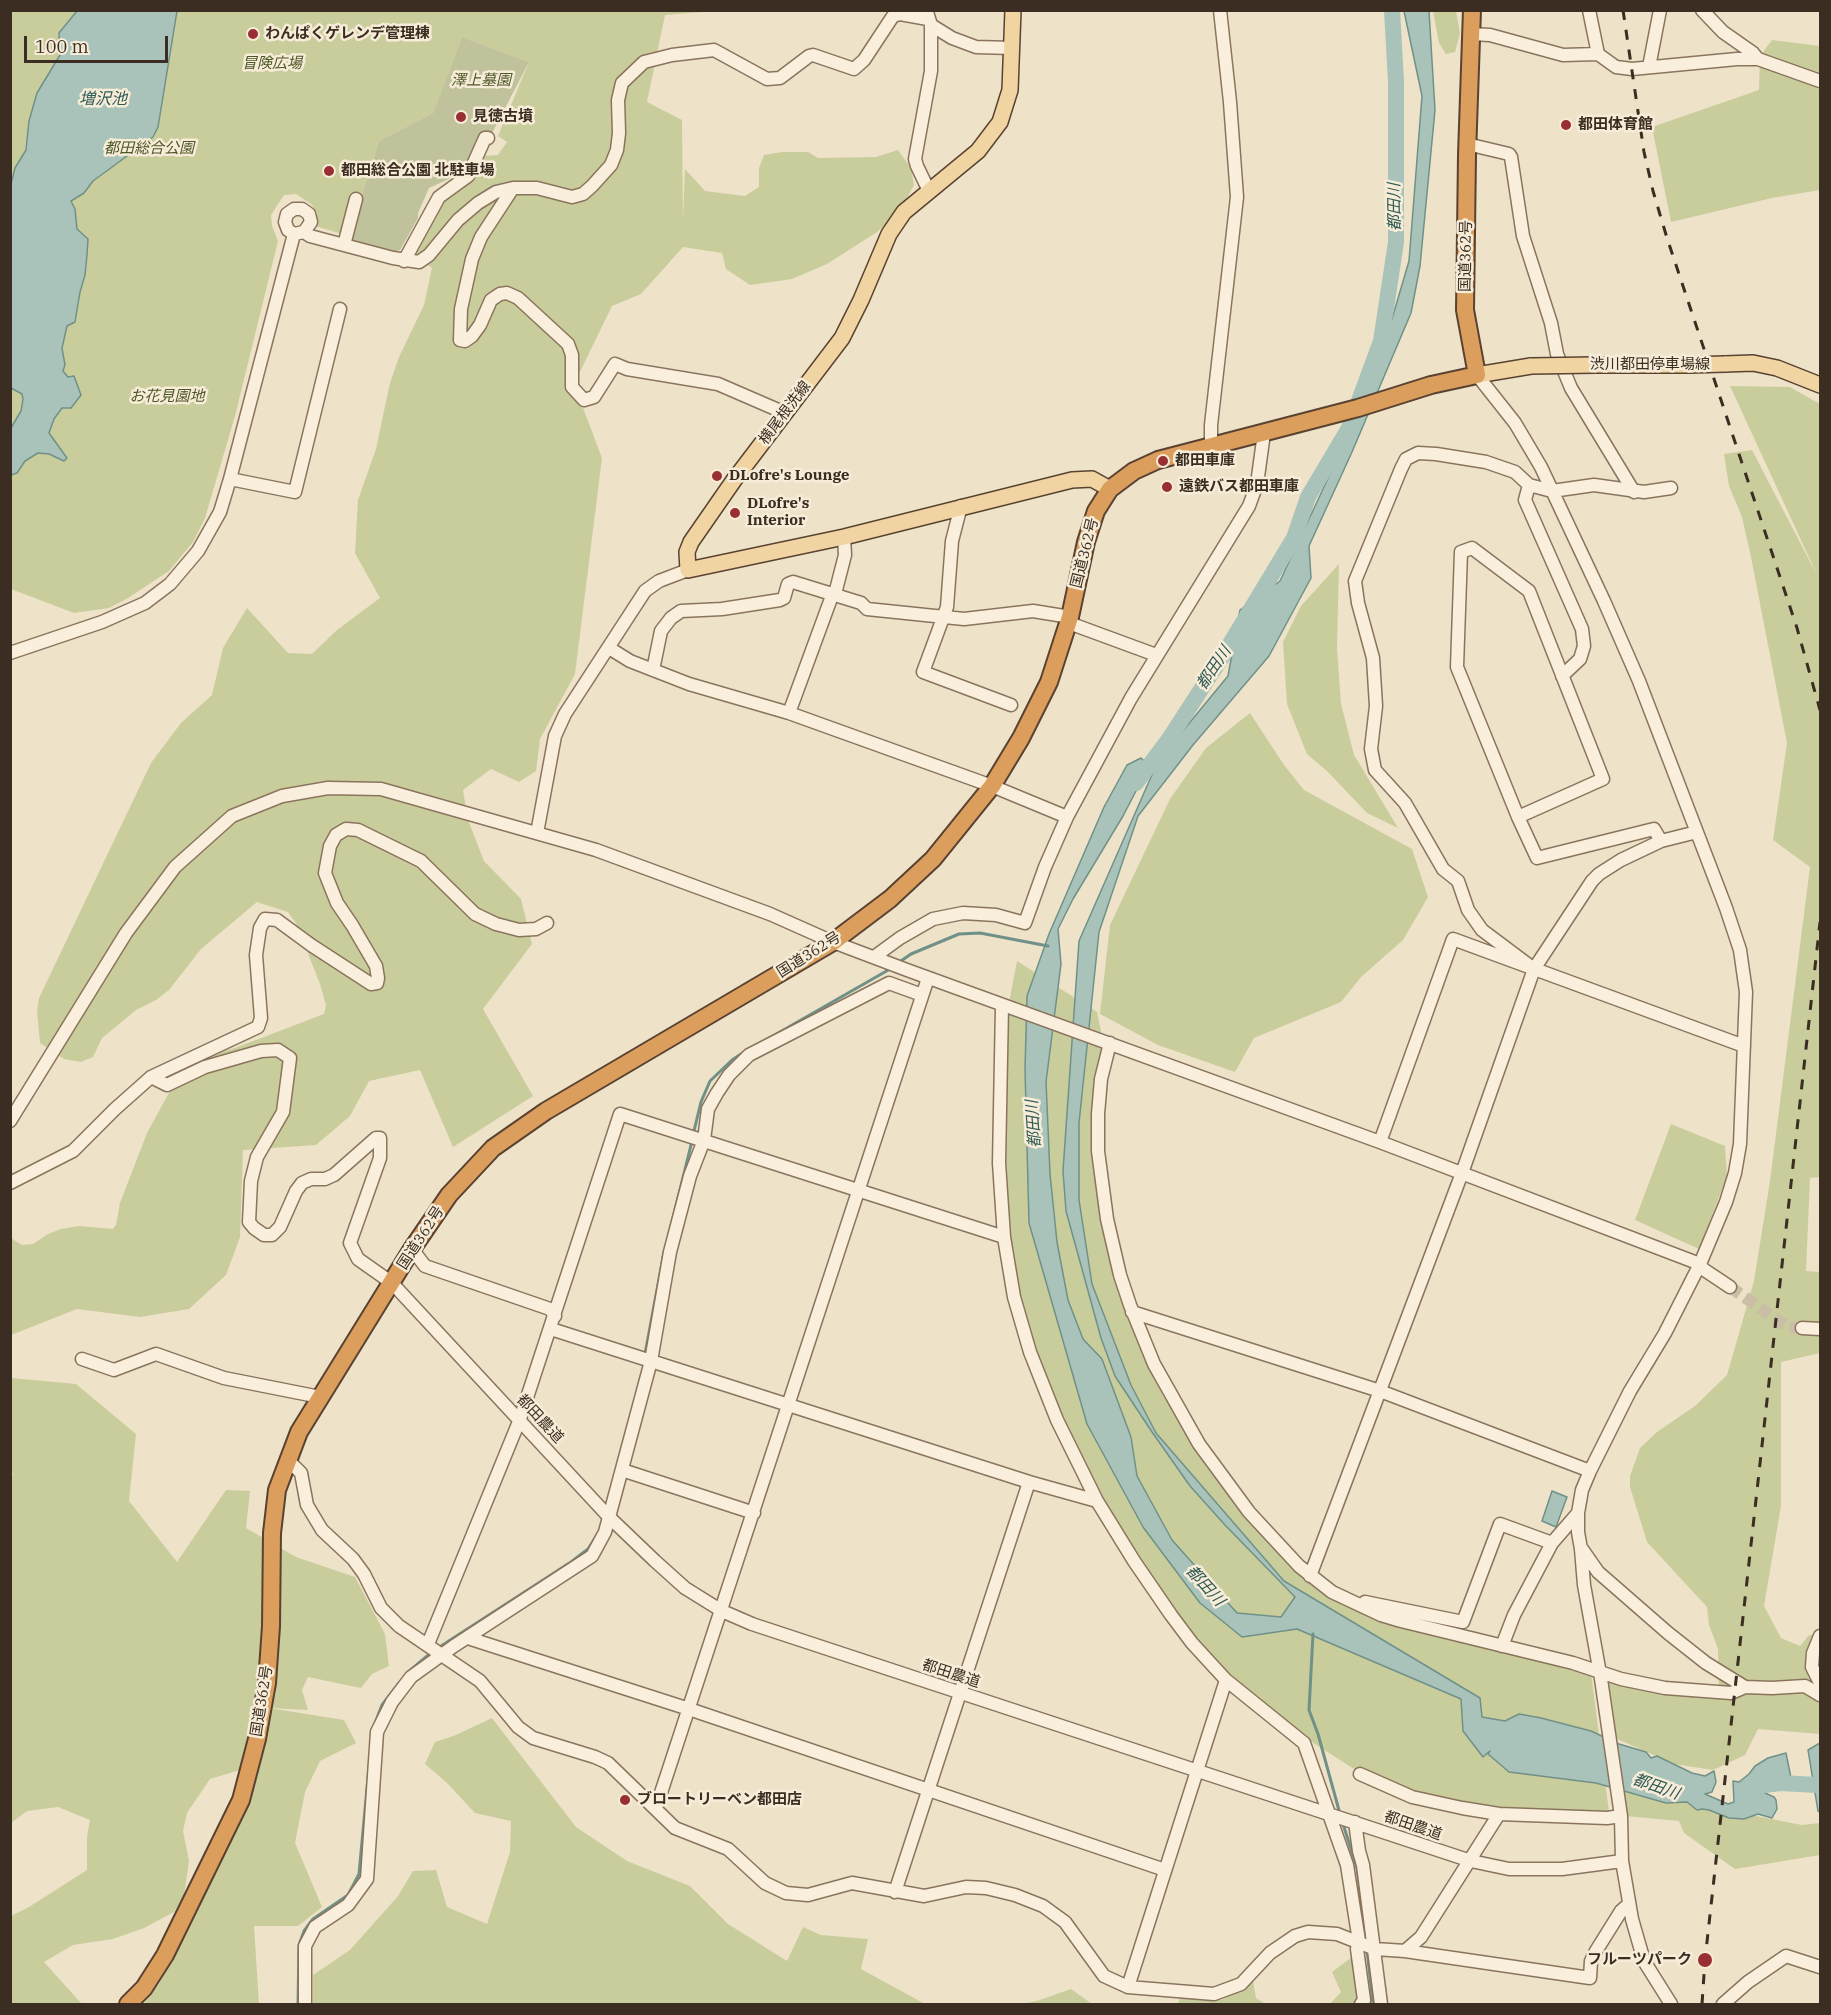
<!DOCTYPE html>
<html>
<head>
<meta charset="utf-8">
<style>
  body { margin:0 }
  #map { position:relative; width:1831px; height:2015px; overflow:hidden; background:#eee2c9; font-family:"IBM Plex Serif",serif }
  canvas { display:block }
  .frame { position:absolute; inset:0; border:12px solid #3b2d21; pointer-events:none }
  .scale { position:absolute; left:24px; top:36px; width:144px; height:27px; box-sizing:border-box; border:3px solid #3b2d21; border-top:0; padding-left:8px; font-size:18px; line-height:21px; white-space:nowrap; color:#3b2d21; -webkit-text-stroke:4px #f6ecd8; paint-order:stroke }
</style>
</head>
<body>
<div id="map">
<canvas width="1831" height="2015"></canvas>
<div class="frame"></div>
<div class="scale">100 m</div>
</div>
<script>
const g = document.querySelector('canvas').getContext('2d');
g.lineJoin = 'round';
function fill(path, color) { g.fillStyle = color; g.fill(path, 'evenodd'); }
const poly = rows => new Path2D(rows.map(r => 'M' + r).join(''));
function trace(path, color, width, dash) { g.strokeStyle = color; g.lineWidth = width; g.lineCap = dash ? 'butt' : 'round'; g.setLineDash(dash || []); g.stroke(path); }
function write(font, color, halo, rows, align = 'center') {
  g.font = font + ' "IBM Plex Serif","Noto Sans JP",serif'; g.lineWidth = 5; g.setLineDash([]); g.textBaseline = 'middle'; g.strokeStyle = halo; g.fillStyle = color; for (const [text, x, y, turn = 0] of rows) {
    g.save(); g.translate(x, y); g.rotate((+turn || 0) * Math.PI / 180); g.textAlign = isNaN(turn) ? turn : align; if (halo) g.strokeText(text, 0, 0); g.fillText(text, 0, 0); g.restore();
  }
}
fill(poly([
  [11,11,715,11,665,15,647,102,682,120,683,219,685,169,705,191,745,196,759,187,759,168,764,155,782,152,808,152,818,158,876,157,898,150,911,168,914,185,900,211,877,232,827,264,792,279,750,285,726,269,722,253,683,247,641,294,612,306,574,384,602,458,575,674,540,739,536,771,519,782,491,769,463,790,468,820,484,861,521,899,532,944,483,1009,533,1096,453,1147,420,1070,369,1081,350,1116,316,1145,243,1150,240,1237,226,1275,189,1309,140,1317,77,1309,11,1335,11,1238,22,1245,33,1244,48,1234,61,1229,79,1226,113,1229,116,1225,120,1203,147,1133,182,1069,217,1053,235,1048,324,1014,326,1005,320,984,296,923,288,912,257,902,201,949,169,990,156,1000,136,1010,102,1038,93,1057,81,1062,64,1059,40,1043,37,1010,39,998,151,763,181,723,212,695,223,648,247,608,288,653,312,654,337,630,380,598,355,553,358,500,376,449,390,383,399,357,424,305,432,268,411,253,441,201,483,156,498,155,507,142,498,136,529,62,462,37,433,113,379,141,349,236,315,226,317,213,311,204,296,194,284,195,271,215,272,226,278,241,235,416,205,518,193,542,169,571,128,598,109,608,74,613,11,589],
  [1433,11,1456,11,1460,33,1455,52,1446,54,1439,43],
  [1772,40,1820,46,1820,190,1772,198,1671,222,1652,127,1759,90,1760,56],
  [1730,386,1790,387,1820,404,1820,1177,1810,1178,1806,1271,1820,1272,1820,1353,1781,1362,1781,1506,1764,1606,1781,1638,1800,1646,1809,1635,1820,1634,1820,1734,1758,1729,1745,1755,1713,1770,1674,1764,1615,1738,1607,1680,1719,1695,1718,1649,1709,1625,1707,1607,1647,1542,1630,1487,1630,1476,1640,1448,1657,1432,1695,1406,1727,1375,1754,1281,1770,1181,1810,867,1773,840,1787,743,1751,557,1742,517,1729,486,1724,454,1752,450,1818,577],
  [1339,564,1337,648,1341,704,1354,755,1398,828,1367,813,1328,772,1307,754,1287,704,1283,642,1301,606],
  [1250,713,1284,765,1304,790,1412,849,1428,897,1403,940,1361,977,1341,1002,1254,1038,1235,1072,1158,1045,1100,1014,1110,925,1170,799,1206,748],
  [1017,961,1097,1012,1103,1041,1098,1184,1127,1315,1163,1396,1226,1483,1260,1525,1356,1608,1591,1673,1609,1812,1530,1812,1441,1800,1354,1769,1276,1719,1209,1656,1164,1600,1098,1494,1079,1450,1061,1416,1026,1323,1013,1268,1006,1225,1002,1103,1006,1019],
  [1671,1124,1725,1146,1727,1176,1699,1249,1635,1220],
  [11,1378,76,1384,136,1434,129,1501,177,1562,226,1490,250,1491,246,1528,296,1557,355,1577,385,1634,389,1666,372,1674,361,1688,308,1677,302,1690,308,1710,269,1708,344,1720,356,1743,320,1761,305,1792,295,1843,322,1907,298,1926,254,1926,259,2004,144,2004,159,1984,183,1939,246,1799,251,1736,240,1770,210,1779,187,1813,183,1831,189,1861,184,1896,174,1912,144,1928,113,1939,73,1945,44,1962,82,2004,11,2004,11,1916,29,1907,87,1870,87,1837,90,1820,58,1807,27,1811,11,1823,10,1481,13,1474,10,1470],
  [492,1718,576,1827,627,1861,690,1886,728,1924,787,1961,803,1927,821,1935,868,1939,861,1969,925,2004,313,2004,313,1975,350,1950,398,1896,413,1871,436,1870,447,1907,487,1924,510,1852,511,1821,475,1813,447,1783,425,1764,435,1742,456,1735],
  [1622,1790,1802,1825,1820,1823,1820,1855,1735,1869,1684,1833,1679,1821,1625,1816],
  [1352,1957,1361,2000,1357,2004,1330,2004,1341,1992,1332,1972],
  [1253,1981,1256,1998,1265,2004,1178,2004,1180,1998,1222,2000],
  [1071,1989,1092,2004,1020,2004,1037,2001]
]), '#c9cd9c');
fill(poly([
  [462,37,529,62,491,135,466,171,429,188,418,213,418,218,400,250,394,252,348,239,379,141,433,113]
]), '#bfc29b');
const water = poly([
  [77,11,177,11,158,127,153,137,93,181,84,193,71,201,75,209,77,229,88,239,87,255,85,275,80,292,75,322,67,326,62,348,65,365,63,371,68,377,74,376,81,395,71,408,62,408,54,419,49,433,67,458,64,461,49,454,38,453,25,461,17,473,11,475,11,428,21,411,23,399,22,394,11,388,11,184,15,168,26,150,29,121,37,93,60,55,59,33,77,11],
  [1404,11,1429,11,1435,110,1420,266,1411,313,1352,452,1309,546,1311,578,1269,656,1193,745,1138,816,1099,932,1079,1123,1079,1200,1092,1284,1131,1385,1156,1433,1284,1581,1480,1698,1482,1717,1505,1721,1519,1714,1541,1718,1591,1731,1619,1744,1646,1752,1651,1758,1657,1756,1692,1773,1705,1776,1714,1771,1716,1782,1712,1792,1705,1794,1728,1804,1734,1802,1733,1781,1739,1782,1749,1774,1755,1766,1768,1758,1786,1753,1791,1778,1767,1787,1765,1793,1774,1797,1776,1800,1777,1809,1772,1818,1758,1814,1744,1819,1729,1818,1709,1810,1702,1809,1697,1810,1687,1802,1666,1803,1596,1783,1509,1772,1488,1754,1490,1751,1483,1757,1463,1731,1461,1699,1297,1629,1242,1637,1200,1603,1143,1527,1087,1424,1029,1223,1025,1069,1027,996,1049,934,1104,807,1127,765,1141,758,1149,766,1123,816,1073,899,1058,929,1061,964,1046,1082,1050,1174,1057,1242,1068,1300,1083,1339,1102,1359,1131,1437,1137,1476,1172,1540,1237,1613,1281,1617,1295,1597,1225,1525,1190,1486,1152,1432,1115,1376,1101,1338,1066,1211,1063,1171,1079,941,1158,761,1228,676,1240,610,1280,581,1374,380,1409,261,1422,96,1404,11],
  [1552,1491,1567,1497,1556,1527,1542,1521,1552,1491],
  [1820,1743,1820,1812,1818,1811,1808,1750,1820,1743]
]);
fill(water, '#a9c3ba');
trace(water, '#709188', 1.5);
trace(poly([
  [898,963,911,954,959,934,980,933,1048,946],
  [766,1040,890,969],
  [693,1135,701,1102,710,1081,732,1060,744,1052],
  [669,1234,692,1141],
  [645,1354,664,1252],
  [1313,1634,1309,1710,1318,1734,1340,1814],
  [438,1648,571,1562,588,1549,597,1535],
  [407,1673,432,1652],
  [375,1723,382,1705,399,1683],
  [1343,1824,1357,1868,1367,1943],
  [1367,1950,1373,2004],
  [298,2004,299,1945,304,1931,313,1919,348,1895,359,1874,372,1735]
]), '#709188', 3);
trace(poly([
  [1136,783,1169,739,1224,654,1294,538,1308,497,1349,428,1381,341,1396,242,1396,82,1392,10],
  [1757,1786,1780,1783,1817,1785,1820,1783]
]), '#a9c3ba', 16);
trace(poly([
  [1730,1287,1788,1327,1802,1328]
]), '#cabea7', 12, [12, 6]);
const minor = poly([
  [1589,10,1598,54],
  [1702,10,1723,32,1753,53,1758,59],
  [927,12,931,25,931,71,915,159,917,166,929,191],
  [931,25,952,38,976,47,1012,48],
  [1471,34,1490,35,1563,55,1598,54,1616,67,1632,69,1737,59,1758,59,1820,81],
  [1649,67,1660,10],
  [1467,144,1509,154,1511,157,1523,236,1551,323,1557,354,1571,388,1634,492],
  [513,188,481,237,472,259,461,309,460,340,465,341,472,336,480,325,491,300,500,294,507,293,518,298,568,344,572,355,572,387,584,400,594,397,615,364,627,369,718,384,785,413],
  [304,232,311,222,309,214,302,209,294,209,287,214,285,222,288,230,294,234,304,232,310,236,393,258,419,262,429,255,458,220,478,203,496,192,513,188,537,188,572,197,583,194,592,186,611,165,617,150,619,133,618,100,622,83,644,62,672,55,714,50,767,79,780,78,809,56,813,55,854,69,864,60,893,16,900,14,928,19],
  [344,245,356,199],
  [404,261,439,197,468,176,485,138,488,138],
  [1477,375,1515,423,1541,467,1604,601,1639,681,1726,908,1740,950,1746,992,1740,1144,1735,1173,1726,1202,1700,1264,1665,1333,1630,1391,1590,1471,1582,1490,1578,1513,1578,1532,1581,1549,1584,1585,1601,1679,1621,1816,1622,1861,1632,1919,1644,1961,1671,2004],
  [1211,445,1211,425,1237,197,1230,102,1220,10],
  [230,479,295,492,340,309],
  [1529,485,1525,500,1582,629,1584,646,1580,659,1562,676],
  [961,506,952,541,947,607,923,672,1011,705],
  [1069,623,1156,655],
  [609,648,630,661,689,684,789,713,992,786,1067,817],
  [10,653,102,622,145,603,170,584,198,551,220,512,230,479,294,234],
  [653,670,661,631,671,618,681,611,722,609,780,600,784,598,788,584,793,582,861,603,867,609,964,619,1033,611,1070,617],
  [789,713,833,593,836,590,845,555,844,537],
  [1518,817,1603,779,1529,591,1472,548,1461,552,1457,667,1518,817,1537,858,1654,829,1661,841],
  [537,833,555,736,565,714,645,591,659,581,688,570],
  [874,957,900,938,933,919,963,913,996,915,1025,923,1045,867,1067,817,1131,698,1249,506,1257,484,1264,433],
  [1534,969,1482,930,1468,910,1458,881,1443,869,1405,803,1375,770,1371,749,1376,706,1373,658,1358,603,1355,581,1401,469,1406,459,1418,453,1436,454,1486,462,1515,472,1529,485,1552,491,1594,485,1644,492,1671,488],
  [1002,1006,999,1163,1004,1237,1014,1297,1030,1352,1057,1420,1097,1501,1134,1561,1171,1615,1192,1643,1226,1680,1304,1743,1347,1865,1359,1941,1357,1949,1364,2000,1361,2004],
  [1110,1043,1101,1079,1098,1114,1098,1151,1107,1219,1120,1275,1130,1305,1154,1364,1199,1444,1249,1512,1299,1566,1332,1592,1381,1615,1401,1621,1573,1663,1621,1679,1665,1688,1731,1693,1745,1687,1772,1688,1805,1686,1820,1695],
  [151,1077,167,1085,205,1067,261,1051,278,1050,290,1058,283,1112,257,1157,251,1181,249,1222,254,1228,264,1235,272,1235,280,1227,296,1191,302,1183,311,1179,325,1179,334,1175,376,1138,380,1138,380,1158,350,1243,358,1259,392,1283,609,1517,655,1561,685,1588,722,1611,752,1624,1471,1861,1509,1869,1562,1869,1622,1861],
  [10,1121,126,933,175,867,232,816,282,796,328,788,381,789,596,850,770,914,833,942,907,970,1380,1142,1700,1264,1703,1269,1730,1287],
  [1380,1142,1453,939,1744,1046],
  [10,1183,73,1151,115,1109,151,1077,258,1027,261,1018,256,955,260,928,265,919,277,920,311,945,371,984,377,983,378,978,376,966,352,925,337,903,325,873,330,846,336,835,346,829,358,830,421,861,475,914,496,924,519,930,536,929,547,923],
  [412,1249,425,1266,550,1309,555,1316],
  [1132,1312,1380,1391,1590,1471],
  [1802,1328,1820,1329],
  [551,1329,1029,1482,1097,1501],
  [82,1359,114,1370,156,1354,224,1378,320,1397],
  [288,1460,301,1473,307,1505,322,1530,353,1559,364,1574,381,1608,399,1626,480,1681,518,1727,533,1738,595,1757,608,1763,675,1828,728,1849,765,1883,786,1893,808,1895,852,1883,924,1896,966,1887,986,1888,1015,1895,1043,1906,1065,1922,1104,1976,1128,1987,1214,1994,1241,1984,1270,1953,1295,1936,1308,1932,1337,1934,1375,1949,1405,1951,1421,1937,1499,1814],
  [622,1470,754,1513],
  [1582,1549,1598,1572,1668,1633,1706,1663,1745,1687],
  [1310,1576,1462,1173,1534,969,1592,881,1599,874,1621,860,1661,841,1697,832],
  [1365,1602,1463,1622,1500,1524,1552,1543],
  [1820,1636,1813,1653,1812,1667,1820,1683],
  [468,1638,689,1709,1165,1870],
  [428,1644,520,1419,620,1114,1004,1237],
  [1502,1646,1514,1615,1552,1543,1578,1513],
  [1360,1774,1412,1797,1462,1808,1499,1814,1607,1818,1621,1816],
  [656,1808,928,978],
  [1355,1822,1359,1851,1363,1865,1381,2004],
  [895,1892,1029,1482],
  [1405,1951,1590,1978,1591,1961,1596,1951,1621,1911,1629,1904],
  [1128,1987,1226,1680],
  [305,2004,305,1946,315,1927,348,1905,367,1879,377,1732,392,1702,411,1677,454,1646,592,1556,605,1532,651,1361,670,1252,690,1176,704,1140,708,1109,717,1093,729,1075,749,1055,889,983,922,995],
  [1723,2004,1748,1982,1786,1956,1820,1967]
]);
const major = poly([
  [1013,10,1010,90,1000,122,978,151,904,212,889,234,861,300,842,338,734,480,691,542,687,552,688,570,844,537,1072,480,1092,479,1110,489],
  [1725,364,1753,363,1777,368,1820,385],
  [1595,365,1689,365],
  [1477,375,1531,366]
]);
const highway = poly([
  [128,2004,144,1988,165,1955,241,1800,257,1739,267,1683,271,1626,272,1533,277,1490,299,1432,412,1249,449,1195,493,1148,546,1111,833,942,890,899,933,859,992,786,1021,738,1049,682,1070,617,1086,542,1096,511,1110,489,1134,471,1158,460,1358,408,1431,385,1477,375,1465,310,1467,155,1472,10]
]);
trace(minor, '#8b745d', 15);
trace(major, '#594231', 18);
trace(highway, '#594231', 20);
trace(minor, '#f9efdc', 12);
trace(major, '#f0d4a2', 15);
trace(highway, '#db9e5c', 16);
trace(poly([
  [1623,10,1644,152,1653,191,1667,238,1797,628,1820,710],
  [1702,2004,1705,1960,1820,922]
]), '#3b2d21', 3, [10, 10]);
const majorBridge = poly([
  [1689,365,1725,364],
  [1531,366,1595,365]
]);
trace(majorBridge, '#594231', 18, []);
trace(majorBridge, '#f0d4a2', 15);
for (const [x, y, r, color] of [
  [253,34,6,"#992e33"],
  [461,117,6,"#992e33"],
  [1566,125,6,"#992e33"],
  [329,171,6,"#992e33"],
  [1163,461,6,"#992e33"],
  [717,476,6,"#992e33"],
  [1167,487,6,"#992e33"],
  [735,513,6,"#992e33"],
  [625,1800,6,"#992e33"],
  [1705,1960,8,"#992e33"]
]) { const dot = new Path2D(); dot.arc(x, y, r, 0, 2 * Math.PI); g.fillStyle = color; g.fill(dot); trace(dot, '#f6ecd8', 2); }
write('bold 15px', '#3b2d21', '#f6ecd8', [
  ["わんぱくゲレンデ管理棟",265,34],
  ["見徳古墳",473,117],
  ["都田体育館",1578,125],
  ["都田総合公園 北駐車場",341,171],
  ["都田車庫",1175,461],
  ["DLofre's Lounge",729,476],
  ["遠鉄バス都田車庫",1179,487],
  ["DLofre's",747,504],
  ["Interior",747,521],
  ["ブロートリーベン都田店",637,1800],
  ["フルーツパーク",1692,1960,"right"]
], 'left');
write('italic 15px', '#4d5728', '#f6ecd8', [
  ["冒険広場",272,64],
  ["澤上墓園",481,81],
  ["都田総合公園",149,149],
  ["お花見園地",167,397]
]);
write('15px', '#3b2d21', '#f6ecd8', [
  ["国道362号",1466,256,-89],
  ["渋川都田停車場線",1650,365],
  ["横尾根洗線",785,413,-53],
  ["国道362号",1085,553,-76],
  ["国道362号",809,955,-32],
  ["国道362号",421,1238,-57],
  ["都田農道",540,1419,47],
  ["都田農道",951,1674,18],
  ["国道362号",262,1701,-81],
  ["都田農道",1413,1826,19]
]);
write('italic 16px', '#305b56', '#f6ecd8', [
  ["増沢池",103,99],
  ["都田川",1395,207,-91],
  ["都田川",1214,668,-56],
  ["都田川",1034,1124,-94],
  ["都田川",1205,1586,48],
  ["都田川",1656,1787,19]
]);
</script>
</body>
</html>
